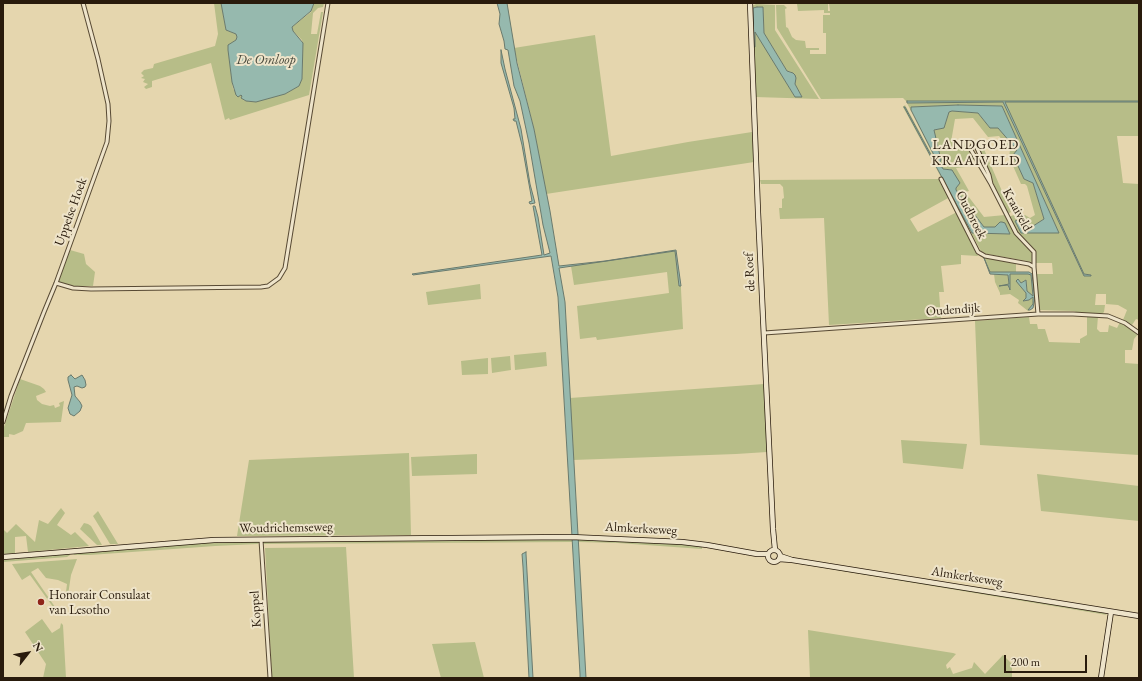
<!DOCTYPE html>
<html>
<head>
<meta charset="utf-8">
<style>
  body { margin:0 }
  #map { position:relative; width:1142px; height:681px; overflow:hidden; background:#e5d6ae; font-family:"EB Garamond",serif }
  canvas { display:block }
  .frame { position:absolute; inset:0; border:4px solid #291b0c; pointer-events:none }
  .north { position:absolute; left:8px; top:633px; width:40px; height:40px; -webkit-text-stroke:3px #eee4ca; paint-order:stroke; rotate:59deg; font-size:11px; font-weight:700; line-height:16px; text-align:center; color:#291b0c }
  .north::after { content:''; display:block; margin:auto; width:14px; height:18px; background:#291b0c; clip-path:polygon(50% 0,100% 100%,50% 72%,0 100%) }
  .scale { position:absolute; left:1004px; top:655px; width:83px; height:18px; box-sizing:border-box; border:2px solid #291b0c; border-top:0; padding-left:5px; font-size:12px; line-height:14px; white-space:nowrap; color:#291b0c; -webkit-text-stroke:3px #eee4ca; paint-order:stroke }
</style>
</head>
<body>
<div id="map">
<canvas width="1142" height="681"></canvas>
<div class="frame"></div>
<div class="north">N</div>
<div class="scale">200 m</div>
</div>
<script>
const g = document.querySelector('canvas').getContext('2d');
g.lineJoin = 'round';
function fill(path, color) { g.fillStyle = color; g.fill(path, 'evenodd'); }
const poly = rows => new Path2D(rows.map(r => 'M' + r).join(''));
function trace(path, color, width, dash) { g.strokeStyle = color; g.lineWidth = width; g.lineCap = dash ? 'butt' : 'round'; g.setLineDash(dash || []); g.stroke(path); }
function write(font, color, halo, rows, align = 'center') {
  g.font = font + ' "EB Garamond",serif'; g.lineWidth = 4; g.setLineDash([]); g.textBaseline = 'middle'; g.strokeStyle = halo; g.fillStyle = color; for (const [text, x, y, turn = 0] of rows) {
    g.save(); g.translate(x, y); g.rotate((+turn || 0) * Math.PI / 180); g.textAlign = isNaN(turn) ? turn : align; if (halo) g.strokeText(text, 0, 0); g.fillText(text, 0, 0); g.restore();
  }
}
fill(poly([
  [214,3,221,3,226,30,236,34,237,37,236,40,230,44,228,50,233,89,242,96,243,100,252,102,285,94,299,86,302,79,303,46,302,40,293,31,292,27,311,12,314,3,324,3,323,7,318,8,313,13,311,34,317,34,321,12,323,12,309,95,230,120,229,118,225,120,211,63,152,81,152,87,146,89,144,87,148,84,143,82,145,79,141,78,144,76,141,73,144,70,153,68,154,64,215,46,218,34],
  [796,3,828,3,828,11,830,11,829,3,1139,3,1139,101,909,101,1003,102,1084,276,1091,275,1084,274,1005,102,1139,102,1139,136,1117,136,1123,183,1139,184,1139,320,1136,319,1132,325,1123,320,1127,310,1118,305,1106,304,1106,294,1096,294,1095,305,1105,305,1104,312,1102,314,1078,313,1074,311,1040,310,1036,274,1053,274,1052,263,1036,263,1035,252,1017,233,1008,217,1014,215,1025,215,1030,218,1035,215,1027,186,1025,184,1021,184,1009,157,1010,150,999,136,988,137,973,118,955,119,951,142,963,141,964,143,970,147,970,149,975,158,972,161,941,163,935,159,906,101,903,98,821,99,777,28,776,5,784,5,787,8,785,9,786,27,788,28,792,37,796,40,805,41,806,48,819,48,819,50,810,50,810,54,826,54,826,33,823,33,823,15,830,15,830,13,824,13,824,10,798,11,797,4],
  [958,105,1002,106,1059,233,1018,228,1015,221,1030,228,1044,219,1033,183,1024,179,1017,150,998,127,990,128,978,113,952,111,949,112,944,128,934,130,935,157,911,111,911,107],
  [756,4,775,5,775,30,819,99,755,97,752,6],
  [754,7,763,7,764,33,787,71,791,72,795,84,802,97,795,97,755,31,755,47,754,47,753,8],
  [595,35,611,156,688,142,752,132,754,162,546,194,534,129,514,48],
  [905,105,937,164,942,165,974,163,977,163,978,165,975,166,956,168,969,191,965,192,984,217,1005,215,1011,227,1017,236,1032,251,1033,262,987,254,981,251,903,107],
  [905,107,937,166,943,169,950,169,956,190,984,227,995,227,998,225,1010,234,972,233,922,141],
  [978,143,983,147,1011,212,1007,214,976,144],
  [939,179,950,197,910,219,918,232,957,212,978,256,961,255,961,264,941,266,944,292,939,292,941,318,829,325,824,218,780,219,779,208,782,208,782,199,784,198,783,187,780,184,761,184,760,180],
  [70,250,84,254,86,264,95,272,93,286,75,286,59,283,58,280],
  [675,251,679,286,681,286,681,289,683,329,597,340,596,337,580,339,577,306,669,293,667,272,574,285,571,266],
  [984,256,1016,262,1016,273,990,272,984,258],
  [994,274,1008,275,1009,284,1003,285,1008,285,1009,290,1009,274,1028,274,1031,275,1033,296,1027,291,1026,280,1021,283,1018,279,1019,284,1026,293,1026,298,1023,301,1029,300,1033,297,1033,304,1028,311,1018,303,1019,300,1010,294,1000,295,1000,293,995,282],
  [480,284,481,299,428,305,426,292],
  [1087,315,1098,316,1097,329,1100,332,1108,332,1109,325,1117,328,1120,322,1138,334,1134,339,1132,350,1125,350,1125,363,1139,364,1139,455,980,445,975,321,1029,317,1030,324,1037,324,1038,329,1045,329,1049,342,1080,343,1080,339,1087,335],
  [546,352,547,366,515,370,514,355],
  [510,356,511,370,492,373,491,358],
  [488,358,488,374,462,375,461,361],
  [20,379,40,386,44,389,46,392,36,396,37,400,42,404,50,406,54,405,55,408,60,406,59,403,64,401,61,422,26,423,23,431,14,435,9,434,9,437,3,437,3,430],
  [764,384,767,452,736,454,573,460,570,398],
  [901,440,967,444,963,469,903,463],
  [409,453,411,535,237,536,249,460],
  [477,454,477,474,412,476,411,457],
  [1037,474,1139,486,1139,521,1041,511],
  [61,508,65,513,57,525,71,535,75,532,89,546,28,552,26,536,15,537,15,553,3,554,3,529,7,533,16,524,35,542,39,520,48,524],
  [98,511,118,544,110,544,93,516],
  [84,523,88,524,91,526,102,545,97,545,80,529],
  [572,538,572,542,264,544,263,543,264,542],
  [578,538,661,542,702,546,702,549,618,543,578,542],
  [256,541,259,543,258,544,215,546,90,555,73,555,76,553,167,545],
  [346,547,354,678,272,678,265,548],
  [69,553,70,555,67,557,3,562,3,560],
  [77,559,71,575,68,595,65,600,67,584,58,580,46,578,38,568,31,572,55,607,53,607,30,575,22,580,12,564],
  [787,561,1104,613,1107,615,800,564],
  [42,619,52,633,60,628,61,623,63,625,66,678,43,678,46,664,25,632],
  [808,630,953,653,956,654,946,665,947,669,950,667,953,674,972,668,974,662,985,674,1003,655,1012,664,1012,678,810,678],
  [475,642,484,678,441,678,432,644]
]), '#b7bd88');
const water = poly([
  [221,3,314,3,311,11,292,27,293,31,303,43,302,79,299,86,285,94,256,102,246,101,241,98,242,96,241,95,238,97,236,95,232,82,228,50,228,45,236,40,237,37,236,34,226,30,221,3],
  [497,3,507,3,517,63,534,129,550,211,559,266,605,261,676,250,681,286,679,286,675,251,559,268,565,302,586,678,580,678,580,674,558,297,551,256,413,275,412,274,542,255,533,206,535,206,538,217,544,255,550,253,543,225,529,143,520,101,514,86,508,50,505,49,504,41,499,24,500,14,497,3],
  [757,7,763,7,764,33,787,71,793,73,795,75,796,78,795,84,802,97,795,97,755,32,755,47,754,47,753,8,757,7],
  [501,50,505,69,521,129,530,184,535,203,530,204,529,202,532,201,522,145,516,121,514,121,513,119,515,119,514,108,501,63,501,50],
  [907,101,1139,101,1139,102,1005,102,1084,274,1091,275,1091,276,1084,276,1003,102,907,103,907,101],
  [958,105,1002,106,1059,233,1021,233,1015,221,1018,220,1030,228,1044,219,1033,183,1024,179,1013,155,1017,150,998,128,990,128,978,113,952,111,949,112,944,128,934,130,941,160,940,162,935,157,911,110,911,107,958,105],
  [904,107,905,107,937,166,942,167,943,169,952,170,960,183,956,188,956,190,984,227,995,227,1000,222,1002,222,1005,223,1010,234,972,233,904,107],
  [984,258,990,272,1029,272,1032,274,1035,298,1033,308,1030,310,1028,310,1033,304,1033,297,1029,300,1023,301,1026,298,1026,293,1016,281,1018,279,1021,283,1026,280,1027,291,1033,296,1031,275,1028,274,1010,274,1010,290,1008,285,999,286,1009,284,1008,275,990,274,984,258],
  [71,375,75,379,82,375,85,380,86,385,85,387,82,388,77,386,74,387,75,396,80,402,82,406,80,411,74,416,70,414,68,408,72,395,68,380,68,377,71,375],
  [526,552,526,554,533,678,529,678,523,567,522,554,526,552]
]);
fill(water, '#96b9ae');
trace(water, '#6a7a6d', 1);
const street = poly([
  [941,179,978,252,985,256,1029,264,1034,267],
  [991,184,989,175,976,146,973,145,971,148,971,150,991,184,1016,233,1034,252,1034,267,1038,314],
  [56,283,73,288,91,289,261,287,268,286,279,278,285,268,328,3],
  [764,333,1038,314,1073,314,1108,316,1125,323,1139,333],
  [3,422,11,396,44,312,56,283,107,142,109,121,108,104,98,59,83,3],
  [261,540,270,678]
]);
const secondary = poly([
  [750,3,758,212,773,529,775,550],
  '768 556a6 6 0 1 1 12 0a6 6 0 1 1-12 0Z',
  [3,557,214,540,571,537,682,542,707,545,757,554,768,554],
  [779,559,792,560,780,556],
  [792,560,1139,616],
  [1101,678,1111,612]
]);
trace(street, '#584a34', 5);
trace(secondary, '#291b0c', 6);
trace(street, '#eee4ca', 3);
trace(secondary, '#eee4ca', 4.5);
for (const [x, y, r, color] of [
  [41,602,4,"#8f2418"]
]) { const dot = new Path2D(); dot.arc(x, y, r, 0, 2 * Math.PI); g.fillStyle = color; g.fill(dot); trace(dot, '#eee4ca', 1.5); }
write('13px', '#291b0c', '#eee4ca', [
  ["Kraaiveld",1017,210,61],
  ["Uppelse Hoek",71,212,-70],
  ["Oudbroek",971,215,63],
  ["de Roef",750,272,-93],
  ["Oudendijk",953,310,-4],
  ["Woudrichemseweg",286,528,-1],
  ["Almkerkseweg",641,529,3],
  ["Almkerkseweg",967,577,9],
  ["Koppel",256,609,-94]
]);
write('13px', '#291b0c', '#eee4ca', [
  ["Honorair Consulaat",49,595],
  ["van Lesotho",49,610]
], 'left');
write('italic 14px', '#4a4a3d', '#eee4ca', [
  ["De Omloop",266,60]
]);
g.letterSpacing = '1px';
write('14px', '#291b0c', '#eee4ca', [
  ["LANDGOED",976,145],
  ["KRAAIVELD",976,161]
]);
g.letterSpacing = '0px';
</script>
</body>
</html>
